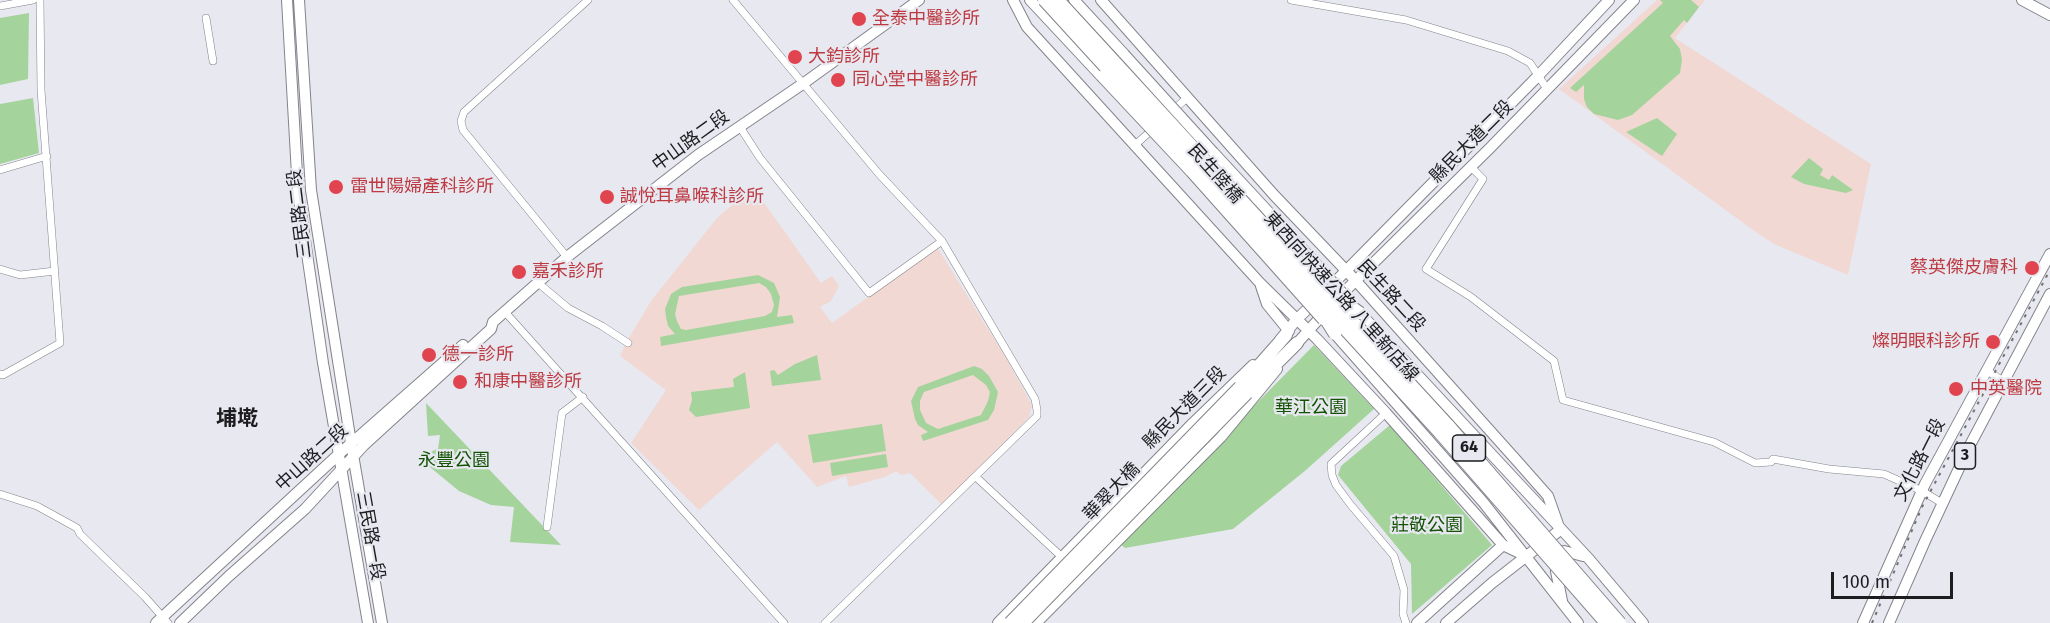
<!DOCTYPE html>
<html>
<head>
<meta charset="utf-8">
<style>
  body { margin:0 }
  #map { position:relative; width:2050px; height:623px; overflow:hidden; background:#e7e8f0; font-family:"Fira Sans",sans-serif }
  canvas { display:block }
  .scale { position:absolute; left:1831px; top:572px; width:122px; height:27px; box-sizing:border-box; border:3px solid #1d1d20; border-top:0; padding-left:8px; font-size:18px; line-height:21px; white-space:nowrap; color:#1d1d20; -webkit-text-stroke:4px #e7e8f0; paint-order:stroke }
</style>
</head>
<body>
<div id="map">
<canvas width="2050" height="623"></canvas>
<div class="scale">100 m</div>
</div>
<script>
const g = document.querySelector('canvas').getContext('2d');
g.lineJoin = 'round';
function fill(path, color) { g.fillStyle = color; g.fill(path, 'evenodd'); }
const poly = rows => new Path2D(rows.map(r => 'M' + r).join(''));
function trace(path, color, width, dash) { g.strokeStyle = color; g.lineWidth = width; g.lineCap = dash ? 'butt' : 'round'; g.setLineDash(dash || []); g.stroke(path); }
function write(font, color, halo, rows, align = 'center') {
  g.font = font + ' "Fira Sans","Noto Sans TC",sans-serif'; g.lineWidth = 4.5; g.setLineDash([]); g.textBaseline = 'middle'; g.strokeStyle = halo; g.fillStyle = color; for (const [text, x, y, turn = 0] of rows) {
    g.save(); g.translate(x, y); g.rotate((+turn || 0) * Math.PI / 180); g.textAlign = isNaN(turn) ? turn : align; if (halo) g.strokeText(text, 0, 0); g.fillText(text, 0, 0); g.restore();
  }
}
fill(poly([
  [1657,0,1705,0,1675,38,1871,164,1848,275,1774,244,1760,235,1559,89],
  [753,187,821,283,832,276,839,286,831,301,820,307,832,323,937,247,1006,358,1032,405,1029,417,942,505,910,473,901,475,896,471,885,477,849,487,846,476,817,487,777,442,699,510,631,443,666,390,620,356,627,341,651,301,717,218]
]), '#f2d8d3');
fill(poly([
  [1660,0,1691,0,1699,7,1687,23,1684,20,1670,36,1680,49,1682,60,1680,73,1632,115,1618,120,1594,114,1587,107,1584,99,1584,85,1576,92,1570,88,1663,3],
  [29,13,28,79,0,85,0,18],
  [33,98,39,153,0,164,0,104],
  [1657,118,1677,134,1662,156,1626,132],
  [1809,158,1823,169,1820,175,1829,180,1832,175,1853,190,1846,193,1804,184,1791,177],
  [758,275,774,283,780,297,777,317,792,315,794,323,661,346,660,337,675,334,668,326,666,317,665,309,671,294,682,287],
  [759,283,766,287,771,294,774,305,772,312,765,316,686,330,681,329,677,321,675,314,679,296],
  [1314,345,1374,409,1306,470,1233,529,1125,548,1119,543],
  [817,355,821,380,772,386,770,371,774,370,778,375,795,364],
  [974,366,982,369,989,376,998,392,994,410,988,420,923,441,921,435,928,432,918,425,915,419,911,401,918,387],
  [973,375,986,385,990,392,988,401,981,415,938,429,926,423,920,410,920,401,924,392],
  [745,372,750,408,696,417,689,410,692,400,691,392,734,387,733,379],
  [426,403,561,545,510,542,514,507,491,505,459,491,431,468,421,455,438,449,440,435,428,436],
  [882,424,886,451,813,463,808,435],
  [1390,425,1492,545,1412,614,1411,564,1338,475,1341,466],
  [886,454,888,467,832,476,830,463]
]), '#a5d39c');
const street = poly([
  [733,0,879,174,942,241,1035,399,1037,410,1037,416,825,623],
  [1291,0,1406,20,1508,51,1530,63,1547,89],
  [0,6,33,0],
  [206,18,213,61],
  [1171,112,1187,98],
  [740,127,760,158,869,293,942,241],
  [1135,145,1154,128],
  [1471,167,1483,179,1426,269,1471,297,1554,361,1563,400,1714,442,1755,463,1771,462,1773,459,1829,469,1884,474,1922,491,1942,503],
  [0,170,47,156],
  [567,257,463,130,461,121,464,112,588,0],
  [0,269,20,275,55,271],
  [537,282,568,308,602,326,628,343],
  [505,312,784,623],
  [1986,370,2003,381],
  [0,374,3,375,60,343,41,90,40,0],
  [1386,413,1331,464,1332,475,1336,485,1350,504,1394,556,1404,590,1403,614,1406,623],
  [976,477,1064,559],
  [0,494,37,506,77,528,80,534,145,597,168,623],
  [547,527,562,413,583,397]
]);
const secondary = poly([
  [287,0,298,192,323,363,368,623],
  [299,0,311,190,351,443,382,623],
  [1013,0,1027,27,1260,283,1317,339,1386,413,1503,545,1526,556],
  [1030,0,1101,76],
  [1074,0,1124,54],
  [1101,0,1274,195,1356,281,1518,462,1548,496,1560,530],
  [2022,0,2050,15],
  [1213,152,1275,219],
  [1261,286,1267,304,1289,331],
  [1329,288,1537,77,1609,0],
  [1336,300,1490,148,1634,0],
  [1360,313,1589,559,1643,623],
  [1335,334,1483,502,1578,623],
  [1280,340,1297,319,1316,301],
  [1292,349,1326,311],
  [1562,601,1556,571,1557,555,1564,551,1583,556],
  [156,623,339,454,463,345],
  [180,623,229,576,305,509,364,445,491,329,493,322,567,257,698,155,804,83,919,0],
  [998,623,1193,423,1253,365],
  [1036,623,1221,437,1277,369],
  [1417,623,1503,545],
  [1446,623,1492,583,1560,530]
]);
const primary = poly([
  [1863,623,1925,484,2050,254],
  [1889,623,1925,541,1969,447,2050,294]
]);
const highway = poly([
  [1240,387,1286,335],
  [1247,393,1297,343]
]);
trace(street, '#83848b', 8);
trace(secondary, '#83848b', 12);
trace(primary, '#83848b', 12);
trace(highway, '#83848b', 14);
trace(street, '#fff', 7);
trace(secondary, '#fff', 10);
trace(primary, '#fff', 10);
trace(highway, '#fff', 12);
trace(poly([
  [1872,623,1922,507,2050,270]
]), '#717277', 2, [3, 6]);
const secondaryBridge = poly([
  [1124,54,1213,152],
  [1101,76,1191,172,1323,320],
  [1275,219,1350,301]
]);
const highwayBridge = poly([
  [1044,0,1439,432,1606,623],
  [1058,0,1448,425,1620,623],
  [1335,295,1360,313],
  [1320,310,1335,334],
  [1010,623,1240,387],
  [1023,623,1247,393]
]);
trace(secondaryBridge, '#83848b', 12, []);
trace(highwayBridge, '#83848b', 14, []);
trace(secondaryBridge, '#fff', 10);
trace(highwayBridge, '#fff', 12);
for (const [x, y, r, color] of [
  [859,19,8,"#e0444e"],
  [795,57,8,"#e0444e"],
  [838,80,8,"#e0444e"],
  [336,187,8,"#e0444e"],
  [607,197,8,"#e0444e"],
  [2032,268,8,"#e0444e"],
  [519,272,8,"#e0444e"],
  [1993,342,8,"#e0444e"],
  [429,355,8,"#e0444e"],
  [460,382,8,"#e0444e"],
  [1956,389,8,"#e0444e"]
]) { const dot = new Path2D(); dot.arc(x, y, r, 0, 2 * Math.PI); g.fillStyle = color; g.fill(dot); trace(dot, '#e7e8f0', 2); }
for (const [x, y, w] of [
  [1469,448,33],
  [1965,456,21]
]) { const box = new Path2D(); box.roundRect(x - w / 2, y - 13, w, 26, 4.5); g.fillStyle = '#e7e8f0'; g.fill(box); trace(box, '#1d1d20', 1.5); }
write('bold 16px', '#1d1d20', null, [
  ["64",1469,448],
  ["3",1965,456]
]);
write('18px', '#be3a42', '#e7e8f0', [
  ["全泰中醫診所",872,19],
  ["大鈞診所",808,57],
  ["同心堂中醫診所",852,80],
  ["雷世陽婦產科診所",350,187],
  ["誠悅耳鼻喉科診所",620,197],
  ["蔡英傑皮膚科",2018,268,"right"],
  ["嘉禾診所",532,272],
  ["燦明眼科診所",1980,342,"right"],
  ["德一診所",442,355],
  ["和康中醫診所",474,382],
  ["中英醫院",1970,389]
], 'left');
write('18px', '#1d1d20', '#e7e8f0', [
  ["中山路二段",691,141,-36],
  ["縣民大道二段",1472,142,-45],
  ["民生陸橋",1215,174,48],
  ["三民路二段",300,214,-97],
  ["民生路二段",1391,296,47],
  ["東西向快速公路 八里新店線",1341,297,48],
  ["縣民大道三段",1185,408,-45],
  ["中山路二段",312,458,-42],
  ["文化路一段",1920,460,-63],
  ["華翠大橋",1112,492,-46],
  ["三民路一段",370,536,80]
]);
write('18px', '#135203', '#e7e8f0', [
  ["華江公園",1311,408],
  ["永豐公園",454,461],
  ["莊敬公園",1427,526]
]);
write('bold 21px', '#1d1d20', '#e7e8f0', [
  ["埔墘",237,419]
]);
</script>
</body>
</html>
